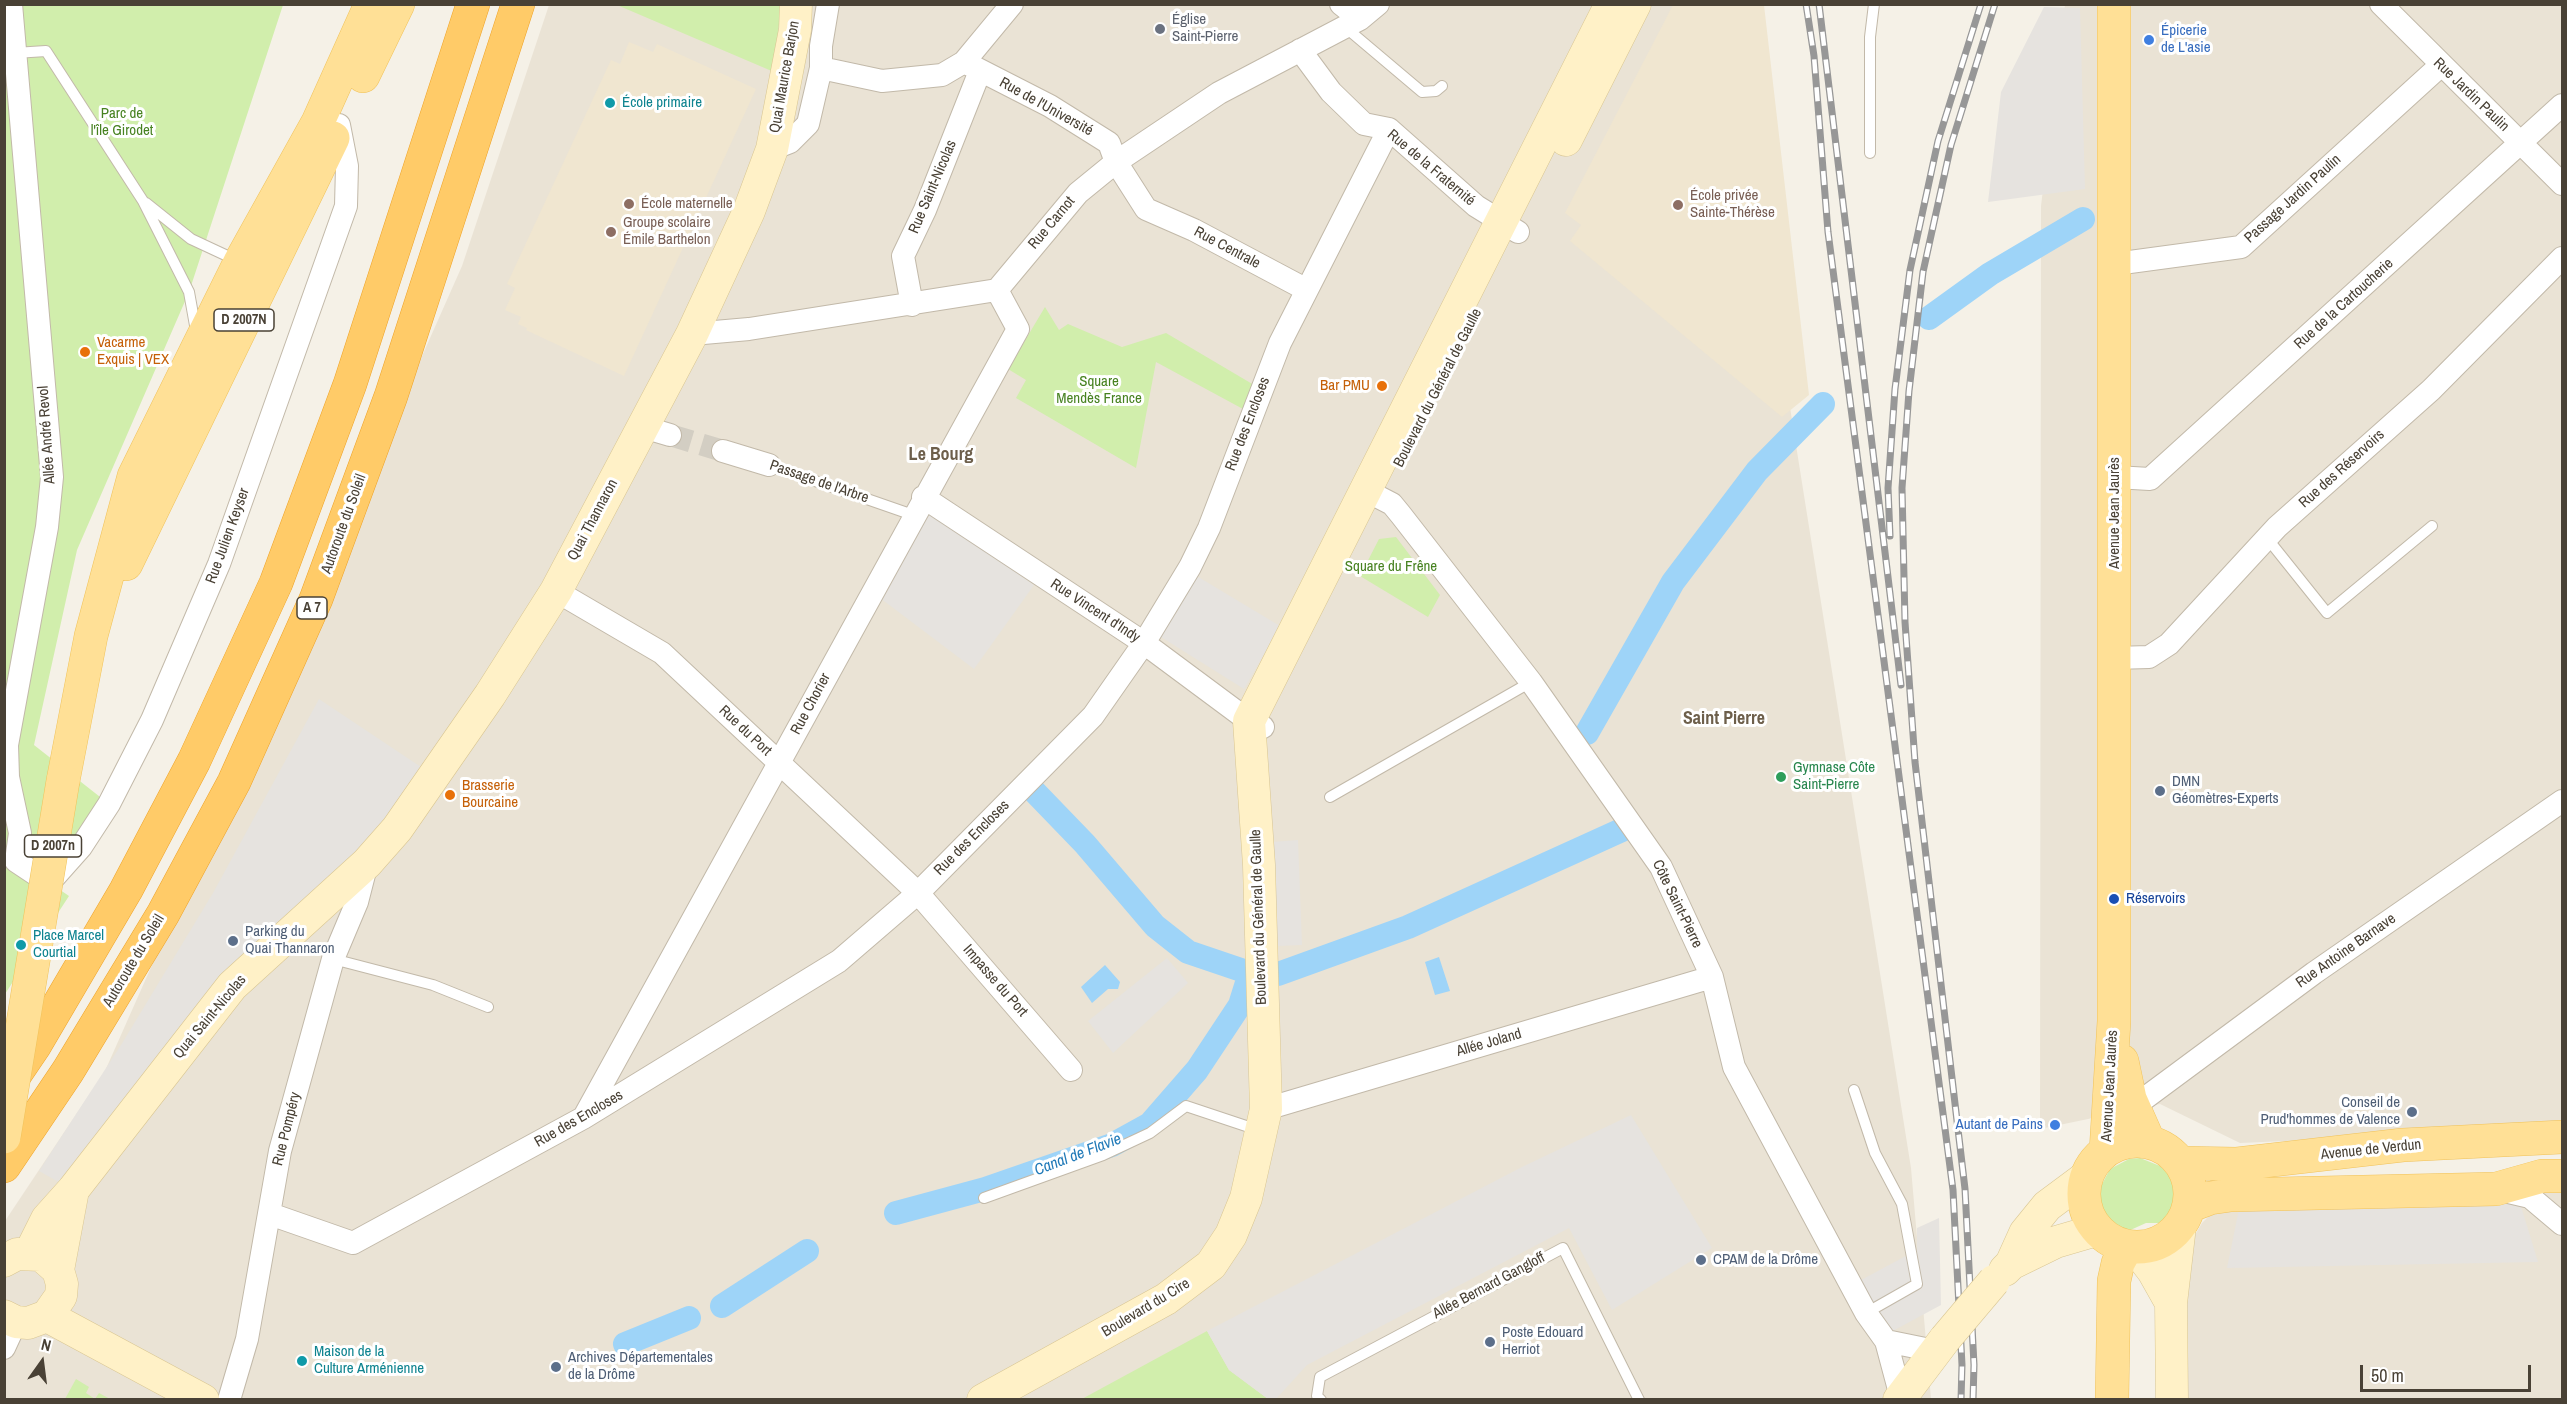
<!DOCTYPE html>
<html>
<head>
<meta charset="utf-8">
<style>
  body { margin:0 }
  #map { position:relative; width:2567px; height:1404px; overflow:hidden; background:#f5f1e7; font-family:"Archivo Narrow",sans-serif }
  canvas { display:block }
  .frame { position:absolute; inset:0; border:6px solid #494135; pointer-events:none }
  .north { position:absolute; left:12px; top:1332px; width:60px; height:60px; -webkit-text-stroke:4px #fff; paint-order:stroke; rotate:14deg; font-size:16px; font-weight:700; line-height:24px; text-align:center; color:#494135 }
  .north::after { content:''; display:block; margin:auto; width:21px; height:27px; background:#494135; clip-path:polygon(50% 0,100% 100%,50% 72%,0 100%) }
  .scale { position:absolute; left:2360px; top:1365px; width:171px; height:27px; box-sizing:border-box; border:3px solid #494135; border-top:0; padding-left:8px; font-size:18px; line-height:21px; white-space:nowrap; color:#494135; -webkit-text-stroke:4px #fff; paint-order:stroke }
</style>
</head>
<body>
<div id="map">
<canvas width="2567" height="1404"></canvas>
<div class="frame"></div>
<div class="north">N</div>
<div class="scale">50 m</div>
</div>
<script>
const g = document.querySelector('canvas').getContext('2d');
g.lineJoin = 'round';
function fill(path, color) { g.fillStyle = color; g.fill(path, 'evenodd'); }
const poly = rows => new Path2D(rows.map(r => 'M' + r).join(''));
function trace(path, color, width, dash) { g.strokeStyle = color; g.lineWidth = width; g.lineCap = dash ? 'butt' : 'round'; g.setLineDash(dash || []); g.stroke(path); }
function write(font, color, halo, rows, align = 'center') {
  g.font = font + ' "Archivo Narrow",sans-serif'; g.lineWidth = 6; g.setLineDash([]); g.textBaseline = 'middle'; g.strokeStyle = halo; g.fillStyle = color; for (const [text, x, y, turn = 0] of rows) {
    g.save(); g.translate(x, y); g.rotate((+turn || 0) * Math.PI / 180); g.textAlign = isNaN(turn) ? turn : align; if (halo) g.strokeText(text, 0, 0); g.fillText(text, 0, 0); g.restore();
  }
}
fill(poly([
  [549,5,1726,5,1911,1168,1931,1399,5,1400,5,1221,105,1071,462,266],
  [2065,5,2562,5,2562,1129,2240,1143,2160,1104,2040,1129,2041,206],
  [2562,1190,2562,1399,2186,1400,2184,1300,2189,1245,2202,1223,2213,1212]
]), '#eae3d5');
fill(poly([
  [1673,5,1764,5,1809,395,1782,417,1570,241,1581,225,1565,213],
  [629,42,653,52,657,44,756,89,624,376,526,330,527,328,518,324,521,317,505,310,515,288,507,284,611,60,620,64]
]), '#f0e6d0');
fill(poly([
  [5,5,283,5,189,292,77,550,34,745,109,804,50,883,69,896,5,994],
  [617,5,781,5,774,72],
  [1045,307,1059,330,1068,324,1122,347,1166,333,1254,385,1243,409,1156,362,1136,468,1016,398,1026,380,1008,369],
  [1396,537,1440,595,1428,617,1360,576,1379,539],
  [2140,1158,2160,1166,2168,1173,2173,1183,2175,1204,2164,1223,2146,1223,2126,1232,2107,1219,2099,1199,2100,1188,2110,1169,2129,1159],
  [1207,1331,1229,1370,1268,1399,1080,1400],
  [76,1379,89,1387,86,1393,95,1399,99,1393,110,1399,65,1399]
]), '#d1eeac');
fill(poly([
  [2044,7,2080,8,2085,189,1988,202,2001,92],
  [930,512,1034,585,974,669,880,598],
  [1195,575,1280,626,1244,689,1161,637],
  [319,699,433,775,73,1190,39,1171,121,1045,213,893],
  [1298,840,1302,945,1277,946,1272,842],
  [1167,958,1188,983,1113,1053,1088,1021],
  [1631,1115,1712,1248,1612,1310,1569,1228,1307,1365,1276,1399,1268,1399,1229,1370,1207,1331,1522,1167],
  [2520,1203,2538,1262,2227,1268,2239,1209],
  [1939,1218,1941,1305,1889,1333,1861,1280,1917,1250,1917,1228]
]), '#e6e3df');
fill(poly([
  [1439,957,1450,991,1435,995,1425,962],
  [1105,965,1120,982,1118,989,1108,989,1092,1003,1081,987]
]), '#9ed4f8');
trace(poly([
  [1929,318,1990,274,2083,219],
  [1587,733,1673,582,1757,471,1823,404],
  [1030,787,1085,844,1155,926,1188,952,1250,973,1278,974,1408,927,1624,829],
  [896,1213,985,1189,1112,1145,1150,1124,1197,1070,1240,1005,1250,973],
  [722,1306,807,1251],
  [625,1344,689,1318]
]), '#9ed4f8', 24);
trace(poly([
  [670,435,723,451]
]), '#d3cec3', 22, [22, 11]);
const lane = poly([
  [1345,27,1422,92,1436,91,1442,86],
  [15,53,46,51,143,201,189,292,196,331],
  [1870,153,1870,37,1874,4],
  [146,203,191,239,236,260],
  [769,465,913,515],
  [2267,538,2327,613,2432,526],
  [1330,797,1531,682],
  [333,959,433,985,488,1007],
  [1854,1090,1875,1153,1902,1204,1917,1284,1866,1313],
  [984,1198,1103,1155,1150,1133,1186,1106,1258,1130],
  [1321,1400,1317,1396,1320,1377,1563,1248,1639,1400]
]);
const street = poly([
  [11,4,52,477,47,527,7,745,8,777,20,833,16,861,49,883,81,847,109,804,152,720,219,564,346,206,347,166,339,125],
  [1341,4,1360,19],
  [2381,4,2562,184],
  [1300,50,1331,92,1364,124,1389,129,1476,206,1518,232],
  [964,62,1050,106,1109,143,1116,162,1146,209,1194,230,1307,290],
  [821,68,882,81,942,75,964,62,1012,4],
  [772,149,790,142,808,124,821,68,821,46,828,4],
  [2115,264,2241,247,2440,66],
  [912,305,903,256,925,210,980,71],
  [692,334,749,329,997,290,1078,193,1116,162,1219,93,1360,19,1378,4],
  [643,427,670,435],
  [723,451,769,465],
  [2115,477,2150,479,2562,105],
  [1365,490,1392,504,1401,515,1531,682,1661,867,1712,977,1734,1067,1866,1313,1886,1341,1901,1397],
  [923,497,1144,643,1249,721,1263,727],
  [556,591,662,653,918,893,1071,1070],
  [2114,658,2149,657,2169,644,2277,527,2431,390,2562,258],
  [2133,1107,2314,973,2562,801],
  [1266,1109,1712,977],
  [584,1117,1018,329,997,290],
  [2500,1190,2530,1197,2562,1224],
  [270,1214,353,1243,583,1118,839,961,918,893,1093,716,1144,643,1190,567,1209,528,1280,343,1389,129],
  [1886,1341,1935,1351],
  [4,1348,16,1322],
  [229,1400,247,1339,280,1151,333,959,357,902,367,863]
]);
const secondary = poly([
  [1566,140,1635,4],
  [2127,1247,2143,1258,2153,1271,2171,1303],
  [30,1253,47,1219,73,1190,232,986,367,863,397,829,490,695,556,591,692,334,749,211,772,149,795,30,796,4],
  [4,1261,17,1254,41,1255,58,1270,62,1284,61,1296,47,1316,28,1323,16,1322,4,1316],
  [2011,1264,2025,1233,2047,1206,2086,1177],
  [58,1270,73,1190],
  [2005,1270,2011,1264,2056,1242,2097,1230],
  [47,1316,203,1400],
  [983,1400,1166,1299,1211,1265,1231,1235,1246,1198,1266,1109,1259,865,1249,721,1611,4],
  [1899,1400,1945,1339],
  [2172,1400,2171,1303,2180,1226]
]);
const primary = poly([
  [363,76,398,4],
  [126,564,333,138],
  [63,781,91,636,134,476,240,262,318,122,371,4],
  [2122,1061,2130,1099,2149,1142],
  '2084 1194a53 53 0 1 1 106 0a53 53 0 1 1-106 0Z',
  [2106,1151,2114,1021,2114,4],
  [2181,1163,2237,1164,2403,1145,2562,1137],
  [2189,1206,2210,1198,2231,1195,2496,1189,2542,1176,2562,1176],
  [2112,1400,2114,1281,2118,1263,2127,1247]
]);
const highway = poly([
  [12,1079,35,1045,126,890,194,761,276,583,350,384,473,4],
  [4,1166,68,1071,163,914,234,782,316,599,391,396,518,4]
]);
trace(lane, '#c2b9a9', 12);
trace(street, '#c2b9a9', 24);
trace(secondary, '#d9c692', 33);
trace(primary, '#f0c25a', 34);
trace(highway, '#eea329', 34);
trace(lane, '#fff', 10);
trace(street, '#fff', 22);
trace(secondary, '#fff1c7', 32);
trace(primary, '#ffe096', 33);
trace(highway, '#ffcb68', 33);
const rail = poly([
  [1806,4,1814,56,1828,232,1953,1190,1962,1365,1961,1400],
  [1819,4,1901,685],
  [1890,536,1888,488,1895,389,1910,270,1938,141,1981,4],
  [1973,1400,1974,1365,1965,1189,1915,762,1905,622,1902,488,1909,391,1923,272,1951,145,1995,4]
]);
trace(rail, '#979797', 7);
trace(rail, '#fff', 4.5, [14]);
const secondaryBridge = poly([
  [1945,1339,1994,1281]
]);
const primaryBridge = poly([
  [4,1137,63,781]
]);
trace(secondaryBridge, '#d9c692', 33, []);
trace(primaryBridge, '#f0c25a', 34, []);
trace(secondaryBridge, '#fff1c7', 32);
trace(primaryBridge, '#ffe096', 33);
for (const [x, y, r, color] of [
  [1160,29,6,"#6b7280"],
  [2149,40,6,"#3f7fe0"],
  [610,103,6,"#0f9aa8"],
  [629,204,6,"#8d6e63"],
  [1678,205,6,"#8d6e63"],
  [611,232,6,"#8d6e63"],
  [85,352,6,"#e8710a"],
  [1382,386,6,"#e8710a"],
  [1781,777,6,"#2e9e5b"],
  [2160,791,6,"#5c6f8a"],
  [450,795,6,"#e8710a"],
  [2114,899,6,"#1a4fb4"],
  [233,941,6,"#5c6f8a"],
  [21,945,6,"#0f9aa8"],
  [2412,1112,6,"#5c6f8a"],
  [2055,1125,6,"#3f7fe0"],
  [1701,1260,6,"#5c6f8a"],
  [1490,1342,6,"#5c6f8a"],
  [302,1361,6,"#0f9aa8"],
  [556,1367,6,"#5c6f8a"]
]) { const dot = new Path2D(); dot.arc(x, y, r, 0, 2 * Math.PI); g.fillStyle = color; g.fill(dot); trace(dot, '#fff', 2); }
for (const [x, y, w] of [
  [244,320,60],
  [312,608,30],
  [53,846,57]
]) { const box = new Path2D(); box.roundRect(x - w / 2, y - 11, w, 22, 4.5); g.fillStyle = '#fff'; g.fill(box); trace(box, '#494135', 1.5); }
write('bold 14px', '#494135', null, [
  ["D 2007N",244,320],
  ["A 7",312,608],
  ["D 2007n",53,846]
]);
write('15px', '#5b616d', '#fff', [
  ["Église",1172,20],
  ["Saint-Pierre",1172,37]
], 'left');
write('15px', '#366cbe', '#fff', [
  ["Épicerie",2161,31],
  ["de L'asie",2161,48],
  ["Autant de Pains",2043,1125,"right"]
], 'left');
write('15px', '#494135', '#fff', [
  ["Quai Maurice Barjon",785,77,-80],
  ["Rue Jardin Paulin",2471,95,44],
  ["Rue de l'Université",1046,107,29],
  ["Rue de la Fraternité",1431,168,40],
  ["Rue Saint-Nicolas",933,187,-67],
  ["Passage Jardin Paulin",2293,199,-42],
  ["Rue Carnot",1052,223,-50],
  ["Rue Centrale",1227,248,28],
  ["Rue de la Cartoucherie",2344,304,-42],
  ["Boulevard du Général de Gaulle",1438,388,-63],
  ["Rue des Encloses",1248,424,-69],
  ["Allée André Revol",47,435,-94],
  ["Rue des Réservoirs",2342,469,-42],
  ["Passage de l'Arbre",819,482,19],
  ["Avenue Jean Jaurès",2115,513,-90],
  ["Quai Thannaron",593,520,-62],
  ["Autoroute du Soleil",344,524,-70],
  ["Rue Julien Keyser",228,536,-70],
  ["Rue Vincent d'Indy",1095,611,33],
  ["Rue Chorier",811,704,-62],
  ["Rue du Port",745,731,43],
  ["Rue des Encloses",972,838,-45],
  ["Côte Saint-Pierre",1677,904,64],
  ["Boulevard du Général de Gaulle",1259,917,-92],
  ["Rue Antoine Barnave",2346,951,-35],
  ["Autoroute du Soleil",134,961,-59],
  ["Impasse du Port",995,981,49],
  ["Quai Saint-Nicolas",210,1017,-50],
  ["Allée Joland",1489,1043,-16],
  ["Avenue Jean Jaurès",2110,1086,-87],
  ["Rue des Encloses",579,1119,-30],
  ["Rue Pompéry",287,1129,-76],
  ["Avenue de Verdun",2371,1150,-6],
  ["Allée Bernard Gangloff",1489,1286,-28],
  ["Boulevard du Cire",1146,1308,-31]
]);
write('15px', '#0d838f', '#fff', [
  ["École primaire",622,103],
  ["Place Marcel",33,936],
  ["Courtial",33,953],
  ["Maison de la",314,1352],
  ["Culture Arménienne",314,1369]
], 'left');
write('15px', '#478221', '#fff', [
  ["Parc de",122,114],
  ["l'île Girodet",122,131],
  ["Square",1099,382],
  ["Mendès France",1099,399],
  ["Square du Frêne",1391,567]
]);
write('15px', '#785e54', '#fff', [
  ["École privée",1690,196],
  ["Sainte-Thérèse",1690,213],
  ["École maternelle",641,204],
  ["Groupe scolaire",623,223],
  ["Émile Barthelon",623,240]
], 'left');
write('15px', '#c56008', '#fff', [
  ["Vacarme",97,343],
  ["Exquis | VEX",97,360],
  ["Bar PMU",1370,386,"right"],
  ["Brasserie",462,786],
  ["Bourcaine",462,803]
], 'left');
write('15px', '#27864d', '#fff', [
  ["Gymnase Côte",1793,768],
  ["Saint-Pierre",1793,785]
], 'left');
write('15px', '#4e5e75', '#fff', [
  ["DMN",2172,782],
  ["Géomètres-Experts",2172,799],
  ["Parking du",245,932],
  ["Quai Thannaron",245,949],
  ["Conseil de",2400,1103,"right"],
  ["Prud'hommes de Valence",2400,1120,"right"],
  ["CPAM de la Drôme",1713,1260],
  ["Poste Edouard",1502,1333],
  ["Herriot",1502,1350],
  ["Archives Départementales",568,1358],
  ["de la Drôme",568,1375]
], 'left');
write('15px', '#164399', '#fff', [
  ["Réservoirs",2126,899]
], 'left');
write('italic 16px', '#217ab8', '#fff', [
  ["Canal de Flavie",1078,1155,-21]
]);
write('bold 18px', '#6d5f4b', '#fff', [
  ["Le Bourg",941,455],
  ["Saint Pierre",1724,719]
]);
</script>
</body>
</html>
